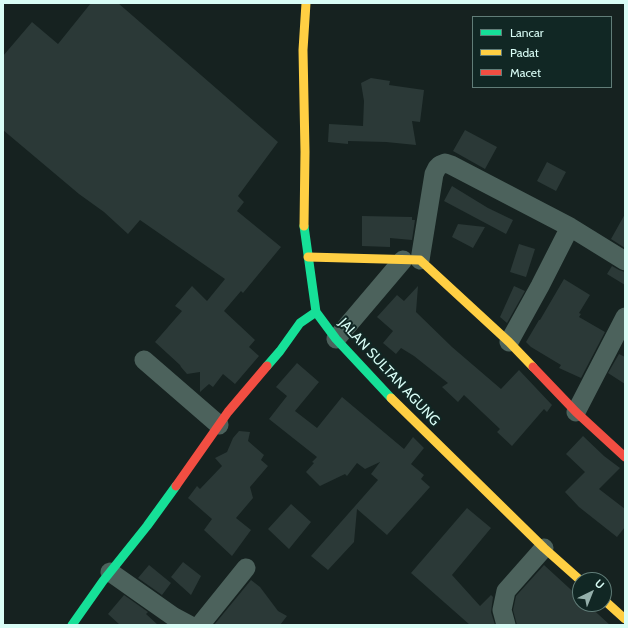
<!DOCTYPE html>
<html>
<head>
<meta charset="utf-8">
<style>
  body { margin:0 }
  #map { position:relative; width:628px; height:628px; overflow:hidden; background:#162220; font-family:Cabin,sans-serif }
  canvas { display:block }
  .frame { position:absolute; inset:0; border:4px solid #d9fdf6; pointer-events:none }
  .legend { position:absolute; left:472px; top:16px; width:140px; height:72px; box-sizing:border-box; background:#112724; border:1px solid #617d78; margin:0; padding:5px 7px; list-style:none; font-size:12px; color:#d9fdf6 }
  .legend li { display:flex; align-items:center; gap:8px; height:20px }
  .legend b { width:20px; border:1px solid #617d78 }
  .north { position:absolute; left:572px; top:572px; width:40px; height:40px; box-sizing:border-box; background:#112724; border:1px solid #617d78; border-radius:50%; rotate:43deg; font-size:11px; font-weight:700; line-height:16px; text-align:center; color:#d9fdf6 }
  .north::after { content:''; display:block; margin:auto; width:14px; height:18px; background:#95b0ab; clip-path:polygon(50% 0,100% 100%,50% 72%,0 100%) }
</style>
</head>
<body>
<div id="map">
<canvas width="628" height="628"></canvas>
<div class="frame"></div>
<ul class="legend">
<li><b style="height:5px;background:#16e098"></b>Lancar</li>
<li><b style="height:5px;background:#ffcf43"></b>Padat</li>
<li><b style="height:5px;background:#f24e42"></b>Macet</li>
</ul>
<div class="north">U</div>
</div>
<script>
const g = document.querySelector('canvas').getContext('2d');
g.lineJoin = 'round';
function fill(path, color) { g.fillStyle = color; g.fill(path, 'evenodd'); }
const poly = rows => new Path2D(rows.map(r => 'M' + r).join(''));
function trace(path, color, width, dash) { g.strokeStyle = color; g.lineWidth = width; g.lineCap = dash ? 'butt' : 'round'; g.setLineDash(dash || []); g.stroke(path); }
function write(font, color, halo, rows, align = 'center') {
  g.font = font + ' Cabin,sans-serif'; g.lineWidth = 4; g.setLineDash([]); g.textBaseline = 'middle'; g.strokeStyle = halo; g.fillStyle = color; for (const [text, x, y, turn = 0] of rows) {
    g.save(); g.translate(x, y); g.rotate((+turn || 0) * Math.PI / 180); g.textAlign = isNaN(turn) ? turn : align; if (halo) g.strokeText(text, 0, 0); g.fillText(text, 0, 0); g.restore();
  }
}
fill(poly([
  [91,3,118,3,278,142,238,196,244,202,237,211,281,247,243,293,241,291,224,311,255,340,249,347,259,356,235,384,223,374,213,387,209,384,200,392,200,372,187,374,181,367,180,365,155,342,182,311,175,306,192,286,207,301,225,279,140,220,128,234,104,212,79,194,3,130,3,56,32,22,58,44],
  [371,78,390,81,389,85,424,90,420,122,412,121,416,145,386,142,348,141,348,144,328,142,329,124,363,126,364,101,361,83],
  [465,130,497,147,485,169,453,151],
  [547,162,566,172,556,191,537,181],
  [452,186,488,208,513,220,506,234,444,201],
  [625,214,625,248,611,239],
  [362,216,412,217,412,220,415,220,412,240,390,238,390,247,362,246],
  [458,224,485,227,473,248,452,237],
  [519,244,535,249,526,277,510,272],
  [612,266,619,270,625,272,625,285,607,274],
  [564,279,590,295,579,313,581,314,579,317,605,332,581,378,559,368,561,365,531,347,526,342,539,320,540,320],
  [418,286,416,312,452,347,501,389,519,370,552,405,547,412,544,409,512,446,497,432,500,429,464,395,458,402,442,387,448,383,414,356,401,348,396,354,383,343,393,331,377,317,397,295,404,301],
  [514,286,525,291,507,323,500,317],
  [619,354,625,357,625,384,608,373],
  [297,363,319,382,295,411,317,428,342,397,404,449,413,437,424,448,411,464,424,475,421,479,430,487,387,535,357,509,354,542,328,570,311,556,378,480,371,474,380,462,365,469,357,463,347,476,345,474,320,486,306,472,314,463,312,462,317,457,269,419,287,396,276,387],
  [239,431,250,432,248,441,264,455,261,460,268,466,250,487,253,498,236,518,251,530,232,556,204,530,212,519,188,498,197,486,200,489,222,466,215,458,227,452,233,438],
  [583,436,604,456,620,468,599,489,625,509,625,527,617,537,579,507,565,492,585,472,566,454],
  [291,504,311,522,289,549,268,529],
  [467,508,491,528,452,575,480,606,491,595,493,597,491,612,495,625,470,625,411,573],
  [183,562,201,576,191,595,171,577],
  [149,565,171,583,162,595,138,578],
  [544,565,580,598,580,604,587,604,610,625,517,625,513,610,516,596],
  [251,580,260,587,278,611,287,616,280,625,214,625],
  [124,595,148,612,146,614,158,625,120,625,108,614]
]), '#2b3937');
trace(poly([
  [420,260,434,174,437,168,440,165,445,163,451,165,570,227,625,261],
  [336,339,403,260],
  [509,342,540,286,570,227],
  [144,360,219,425],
  [576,412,625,317],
  [110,572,174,617,189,625],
  [200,625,246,568],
  [506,625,502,610,506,591,544,548]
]), '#4c625c', 19);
trace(poly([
  [304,226,316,312,336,339,391,398],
  [267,366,280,351,300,323,316,312],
  [72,625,103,581,147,526,176,486]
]), '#16e098', 9);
trace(poly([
  [304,226,305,152,303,50,306,3],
  [308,257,420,260,509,342,533,367],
  [391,398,544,548,580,580],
  [604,600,625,619]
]), '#ffcf43', 9);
trace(poly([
  [533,367,576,412,625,457],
  [176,486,228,412,267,366]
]), '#f24e42', 9);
write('14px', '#d9fdf6', '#112724', [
  ["JALAN SULTAN AGUNG",389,372,47]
]);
</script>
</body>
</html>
